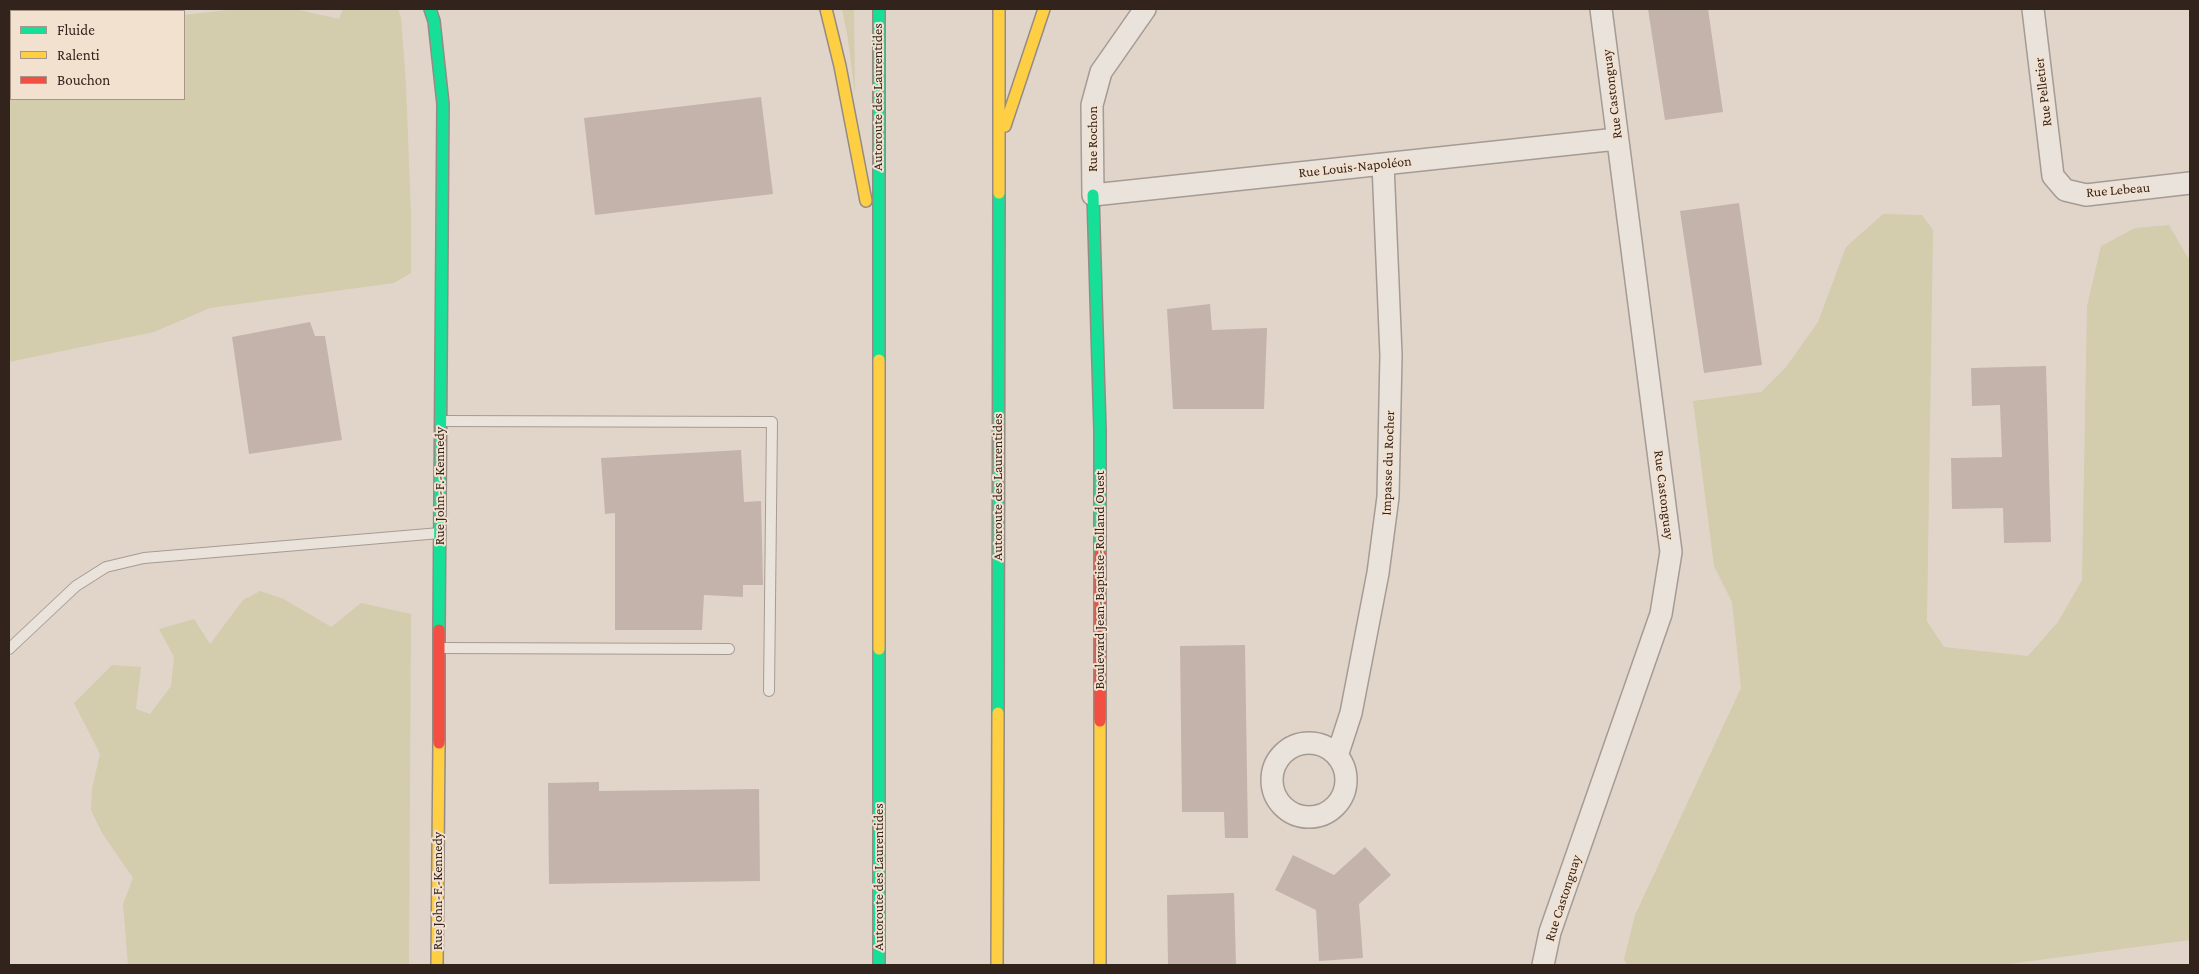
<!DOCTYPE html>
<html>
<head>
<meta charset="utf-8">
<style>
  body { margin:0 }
  #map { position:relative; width:2199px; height:974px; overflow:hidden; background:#e1d5ca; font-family:"Crimson Pro",serif }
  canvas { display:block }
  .frame { position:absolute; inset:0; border:10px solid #33231d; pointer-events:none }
  .legend { position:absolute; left:10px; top:10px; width:175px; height:90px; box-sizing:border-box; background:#f3e1cf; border:1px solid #a69588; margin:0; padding:6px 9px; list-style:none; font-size:15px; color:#33231d }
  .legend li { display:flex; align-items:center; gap:10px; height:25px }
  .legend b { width:25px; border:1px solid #a69588 }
</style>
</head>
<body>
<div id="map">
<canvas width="2199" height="974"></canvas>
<div class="frame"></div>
<ul class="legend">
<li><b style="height:6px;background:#16e098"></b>Fluide</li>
<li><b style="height:6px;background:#ffcf43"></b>Ralenti</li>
<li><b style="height:6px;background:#f24e42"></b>Bouchon</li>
</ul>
</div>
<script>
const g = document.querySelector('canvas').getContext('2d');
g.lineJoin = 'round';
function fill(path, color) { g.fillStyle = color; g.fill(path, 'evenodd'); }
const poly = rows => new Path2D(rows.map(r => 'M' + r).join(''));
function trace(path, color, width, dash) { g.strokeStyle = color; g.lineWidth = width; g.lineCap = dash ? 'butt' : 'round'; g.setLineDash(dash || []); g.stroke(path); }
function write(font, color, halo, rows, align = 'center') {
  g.font = font + ' "Crimson Pro",serif'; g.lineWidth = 4; g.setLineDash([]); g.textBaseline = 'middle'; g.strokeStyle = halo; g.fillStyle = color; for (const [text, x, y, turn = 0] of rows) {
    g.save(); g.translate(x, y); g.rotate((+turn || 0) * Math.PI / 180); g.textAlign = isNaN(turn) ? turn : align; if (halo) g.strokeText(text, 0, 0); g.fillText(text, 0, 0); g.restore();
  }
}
fill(poly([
  [9,9,91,11,11,11,11,99,184,99,184,15,237,9,295,9,339,19,343,9,398,9,401,17,406,84,411,215,411,273,394,283,210,308,154,332,9,362],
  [842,9,854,9,855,95,848,39],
  [1883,214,1922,215,1933,230,1927,621,1944,647,2028,656,2058,622,2082,580,2087,306,2101,246,2135,228,2169,225,2190,261,2190,940,2001,965,1627,965,1624,959,1635,915,1741,688,1732,602,1714,566,1693,401,1761,392,1786,367,1818,322,1846,247],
  [260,591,284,599,331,627,361,603,411,614,409,965,128,965,123,904,133,878,102,833,91,810,92,789,100,754,74,703,112,665,141,667,136,709,150,714,171,686,174,657,159,629,194,619,210,644,243,600]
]), '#d3ccad');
fill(poly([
  [1648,9,1708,9,1723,112,1665,120],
  [761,97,773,194,595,215,584,118],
  [1739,203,1762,365,1704,373,1680,211],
  [1210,304,1212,330,1267,328,1264,409,1173,409,1167,309],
  [310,322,315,336,325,336,342,440,249,454,232,337],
  [2046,366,2051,542,2004,543,2003,508,1952,509,1951,458,2002,457,2000,405,1972,406,1971,368],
  [741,450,744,502,761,501,763,585,743,585,743,597,704,595,702,630,615,630,615,513,605,514,601,458],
  [1245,645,1248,838,1225,838,1224,812,1182,812,1180,646],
  [599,782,599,791,759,789,760,881,549,884,548,783],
  [1365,847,1391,875,1359,904,1363,958,1319,961,1316,910,1275,890,1293,855,1334,875],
  [1234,893,1236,965,1168,965,1167,895]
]), '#c4b3ab');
const lane = poly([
  [442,421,772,422,769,691],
  [440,648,729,649],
  [9,649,76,586,106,567,144,558,440,533]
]);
const street = poly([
  [1145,9,1101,72,1092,105,1093,195,1617,139],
  [2033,9,2053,176,2065,190,2086,195,2190,183],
  '1272 780a37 37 0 1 1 74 0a37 37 0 1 1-74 0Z',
  [1337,756,1351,713,1378,573,1388,497,1391,355,1383,164],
  [1543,965,1550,932,1661,614,1671,552,1601,9]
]);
const fast = poly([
  [430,9,434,21,443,104,439,630],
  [879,9,879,360],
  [1093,195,1100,431,1100,554],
  [879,649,879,965],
  [998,713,999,193]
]);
const slow = poly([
  [826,9,840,66,866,201],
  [1005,126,1044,9],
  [999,193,999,9],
  [879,360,879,649],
  [1100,721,1100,965],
  [437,965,439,743],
  [997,965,998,713]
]);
const jam = poly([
  [1100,554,1100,721],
  [439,743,439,630]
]);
trace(lane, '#a69b94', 12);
trace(street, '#a69b94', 24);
trace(fast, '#968b84', 14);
trace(slow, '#968b84', 14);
trace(jam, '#968b84', 14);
trace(lane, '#eae3db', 10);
trace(street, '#eae3db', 21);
trace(fast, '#16e098', 11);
trace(slow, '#ffcf43', 11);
trace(jam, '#f24e42', 11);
write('14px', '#33231d', '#f3e1cf', [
  ["Rue Pelletier",2043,92,-97],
  ["Rue Castonguay",1612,94,-97],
  ["Autoroute des Laurentides",878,97,-90],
  ["Rue Rochon",1093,139,-90],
  ["Rue Louis-Napoléon",1355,167,-6],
  ["Rue Lebeau",2118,190,-5],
  ["Impasse du Rocher",1388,463,-88],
  ["Rue John-F.-Kennedy",440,486,-90],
  ["Autoroute des Laurentides",998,487,-90],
  ["Rue Castonguay",1664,495,83],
  ["Boulevard Jean-Baptiste-Rolland Ouest",1100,580,-90],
  ["Autoroute des Laurentides",879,877,-90],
  ["Rue John-F.-Kennedy",438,891,-90],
  ["Rue Castonguay",1563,898,-72]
]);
</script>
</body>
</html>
